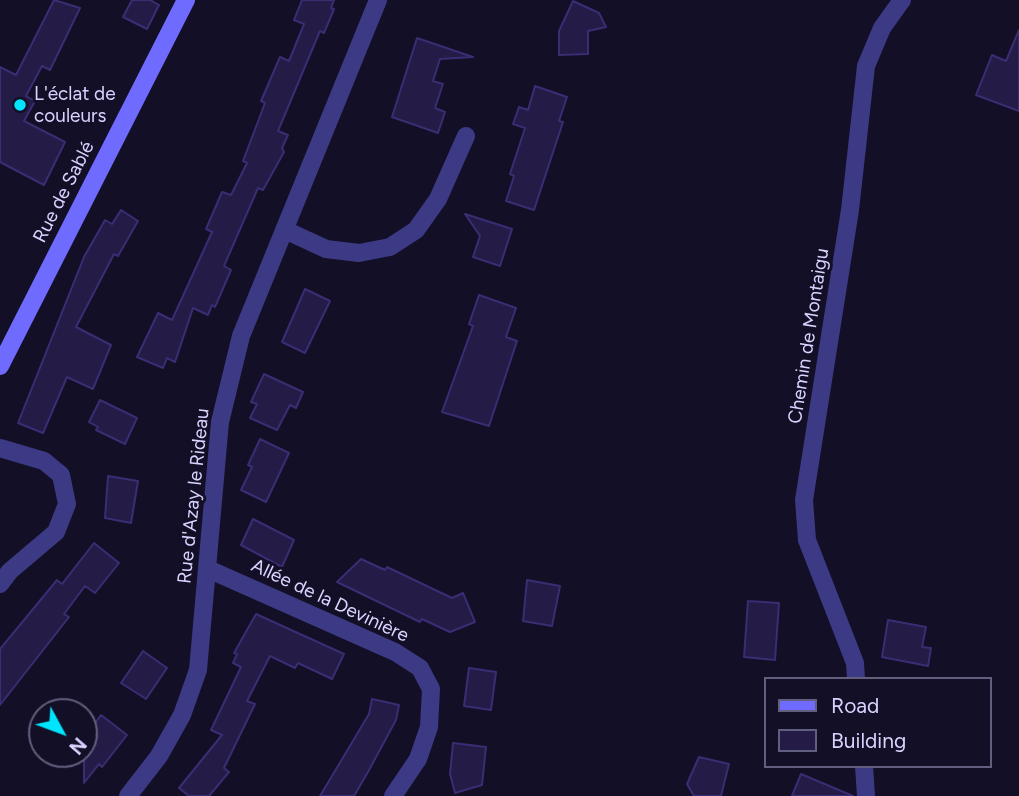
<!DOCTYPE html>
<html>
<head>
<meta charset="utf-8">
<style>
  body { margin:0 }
  #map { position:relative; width:1019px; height:796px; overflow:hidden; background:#130f26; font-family:Figtree,sans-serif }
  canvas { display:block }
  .legend { position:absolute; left:764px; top:677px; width:228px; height:91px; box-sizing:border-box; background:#130f26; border:2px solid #625e7d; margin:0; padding:9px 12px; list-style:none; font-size:21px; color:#d9d4ff }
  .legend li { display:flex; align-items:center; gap:14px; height:35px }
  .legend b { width:35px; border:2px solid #625e7d }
  .north { position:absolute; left:28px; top:698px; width:70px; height:70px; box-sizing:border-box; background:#130f26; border:2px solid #625e7d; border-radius:50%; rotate:131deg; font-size:19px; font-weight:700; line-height:28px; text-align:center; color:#d9d4ff }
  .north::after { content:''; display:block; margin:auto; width:24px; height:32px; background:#00e5ff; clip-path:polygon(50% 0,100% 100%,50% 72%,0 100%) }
</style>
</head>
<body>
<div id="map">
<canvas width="1019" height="796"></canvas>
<ul class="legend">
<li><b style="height:9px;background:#6f6bff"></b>Road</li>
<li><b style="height:19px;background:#241b47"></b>Building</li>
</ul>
<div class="north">N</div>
</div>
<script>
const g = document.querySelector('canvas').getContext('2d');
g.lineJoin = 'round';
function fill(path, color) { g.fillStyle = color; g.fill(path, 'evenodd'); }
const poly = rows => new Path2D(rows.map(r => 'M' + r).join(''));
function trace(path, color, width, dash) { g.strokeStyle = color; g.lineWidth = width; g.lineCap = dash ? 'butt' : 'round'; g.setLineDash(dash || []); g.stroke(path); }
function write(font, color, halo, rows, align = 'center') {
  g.font = font + ' Figtree,sans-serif'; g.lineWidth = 6; g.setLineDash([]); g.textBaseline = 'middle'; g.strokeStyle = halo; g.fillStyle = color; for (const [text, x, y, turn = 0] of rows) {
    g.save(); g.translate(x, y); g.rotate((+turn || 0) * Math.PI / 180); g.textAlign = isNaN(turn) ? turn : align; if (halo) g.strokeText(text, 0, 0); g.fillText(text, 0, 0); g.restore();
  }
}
const building = poly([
  [54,0,80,8,50,70,42,66,26,96,35,101,24,121,65,142,44,185,0,162,0,67,16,75,54,0],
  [132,0,150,0,159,5,147,29,123,17,132,0],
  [302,0,334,0,331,8,334,9,324,33,320,31,278,131,288,135,282,148,284,152,263,190,258,188,224,266,231,270,215,307,212,305,208,315,193,308,175,362,167,358,163,368,137,357,158,313,172,320,212,232,206,229,222,192,231,195,247,163,243,161,265,103,261,101,280,57,289,61,304,24,294,20,302,0],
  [573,1,599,13,606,27,588,31,588,54,559,55,559,31,573,1],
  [1019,30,1019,111,976,95,992,55,1006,61,1019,30],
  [417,38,473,57,440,59,433,81,443,84,435,108,445,112,438,133,392,117,417,38],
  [535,86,567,97,559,121,563,122,534,210,506,201,514,176,510,174,525,128,513,124,519,107,528,110,535,86],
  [121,210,138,221,118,256,114,254,76,327,111,345,93,389,67,377,43,433,18,423,84,257,105,220,112,224,121,210],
  [465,214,512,229,500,266,473,257,480,236,465,214],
  [305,289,330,301,305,353,282,342,305,289],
  [479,295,516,308,506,337,517,341,489,426,442,412,473,326,469,324,479,295],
  [264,374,303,392,296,408,290,405,277,430,250,418,257,404,251,402,264,374],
  [100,400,137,418,125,444,96,430,98,427,89,422,100,400],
  [260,439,289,453,266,502,241,490,252,467,248,465,260,439],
  [108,476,138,481,131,523,105,518,108,476],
  [253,519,294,540,282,567,241,545,253,519],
  [94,543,119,563,95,593,85,586,64,614,69,617,0,705,0,649,57,580,62,584,94,543],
  [361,559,385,570,387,567,452,598,463,593,475,622,450,632,422,619,420,622,337,582,361,559],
  [527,580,560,586,552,626,523,621,527,580],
  [748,601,779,603,775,660,744,657,748,601],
  [256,614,344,654,332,679,298,663,295,668,270,656,247,701,255,704,224,768,229,772,209,796,189,796,179,788,222,735,211,730,241,667,233,663,237,654,234,653,256,614],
  [888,620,926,627,922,647,931,648,928,666,882,657,888,620],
  [143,651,167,668,146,699,121,683,143,651],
  [469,668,496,672,491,710,464,706,469,668],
  [372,699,399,705,396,720,368,772,354,796,320,796,369,714,372,699],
  [101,715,127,735,102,767,99,764,84,783,84,738,101,715],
  [453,743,486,747,482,785,455,793,450,774,453,743],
  [699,757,729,764,721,796,694,796,687,784,699,757],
  [801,774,853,796,792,796,801,774]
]);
fill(building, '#241b47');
trace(building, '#3b2d73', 2);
trace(poly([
  [285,230,326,249,359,253,390,247,416,230,438,199,466,136],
  [0,448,44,461,61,475,67,504,56,532,10,571,0,584],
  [208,569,395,652,420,668,431,689,429,727,418,759,393,796],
  [856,679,855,663,807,540,804,500,850,210,866,66,882,28,902,0],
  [864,766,866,796],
  [128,796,159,756,182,715,198,670,220,422,241,336,378,0]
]), '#3d3a85', 18);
trace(poly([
  [0,366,186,0]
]), '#6f6bff', 18);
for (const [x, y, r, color] of [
  [20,105,7,"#00e5ff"]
]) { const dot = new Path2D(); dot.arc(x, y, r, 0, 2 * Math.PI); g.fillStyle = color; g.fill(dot); trace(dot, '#130f26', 2.5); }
write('19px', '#d9d4ff', '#130f26', [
  ["L'éclat de",34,94],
  ["couleurs",34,116]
], 'left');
write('19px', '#d9d4ff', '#130f26', [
  ["Rue de Sablé",64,192,-63],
  ["Chemin de Montaigu",809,336,-81],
  ["Rue d'Azay le Rideau",194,496,-84],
  ["Allée de la Devinière",330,601,25]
]);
</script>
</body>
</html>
